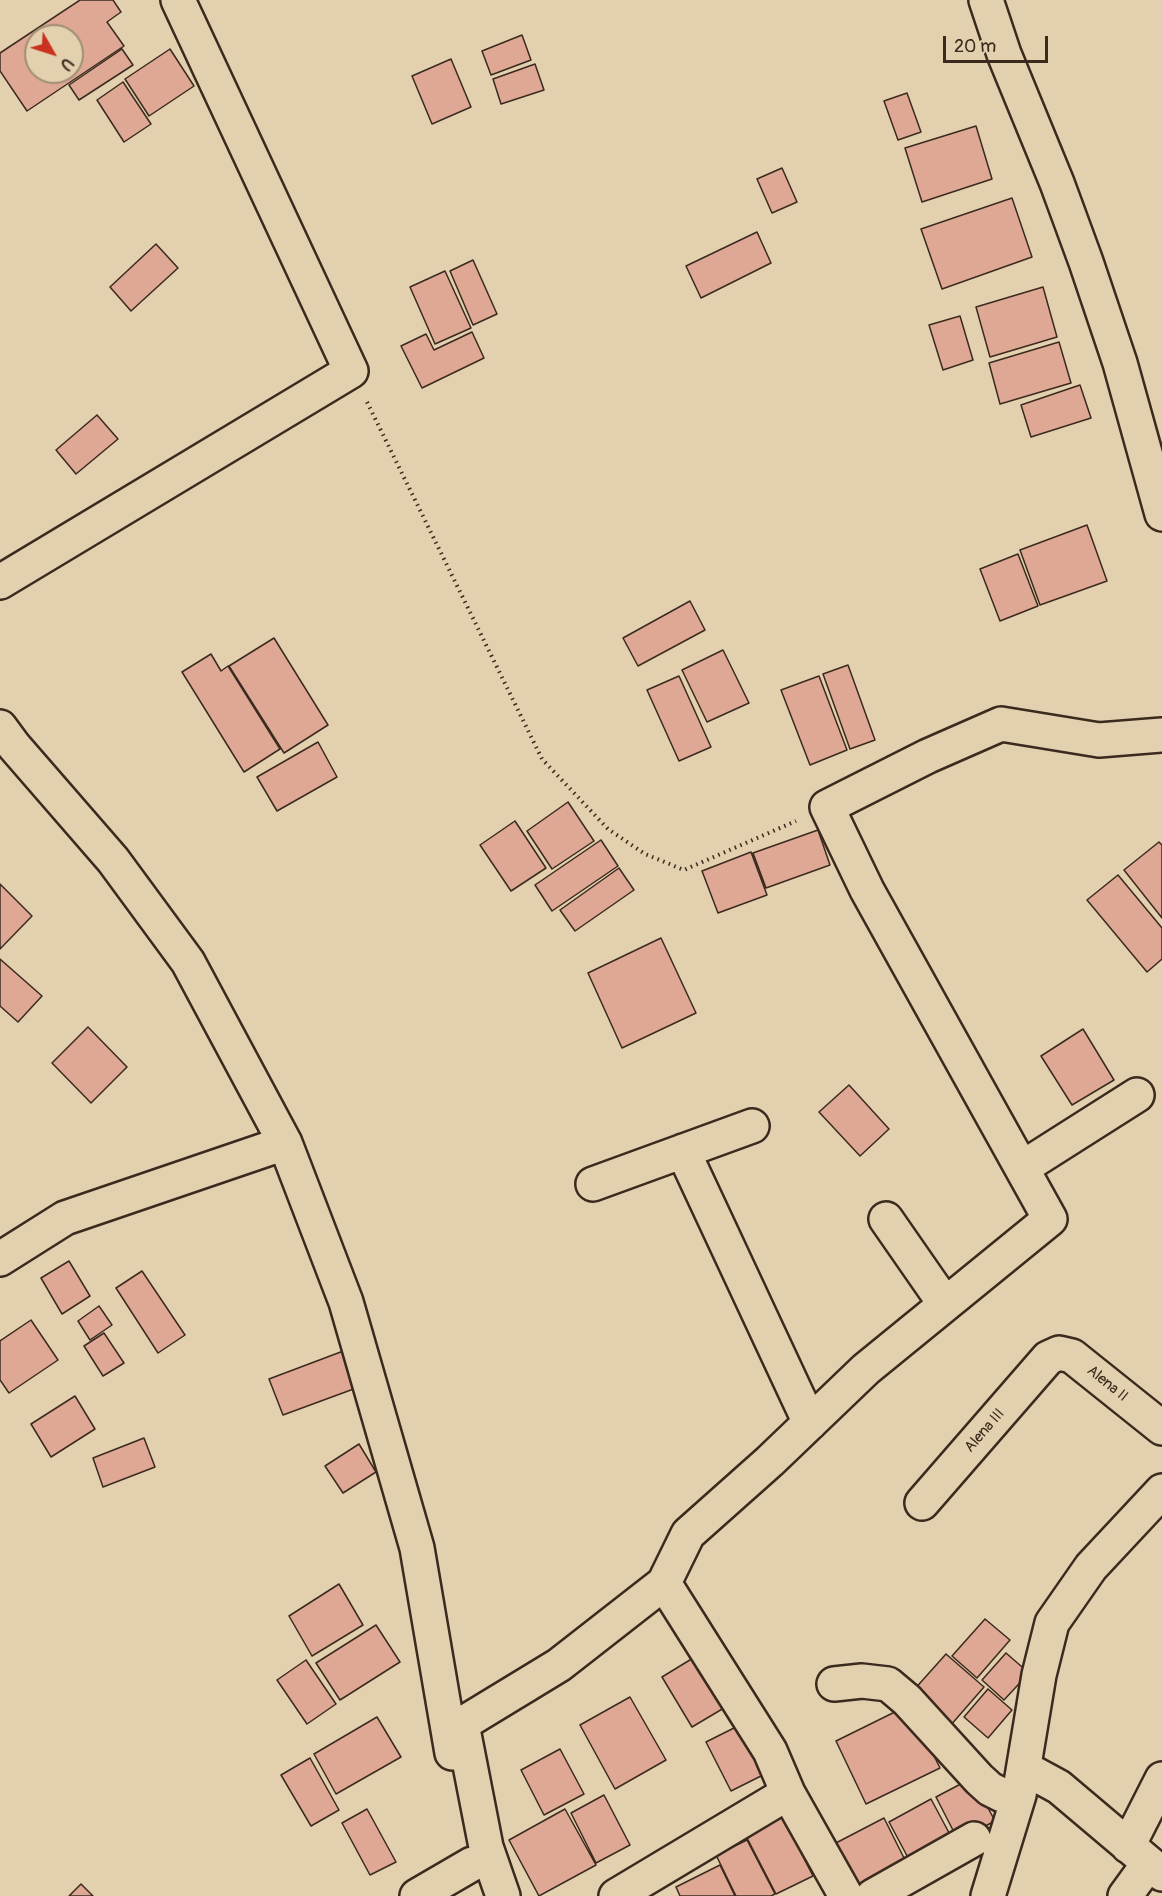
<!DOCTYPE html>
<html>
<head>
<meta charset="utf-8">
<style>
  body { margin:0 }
  #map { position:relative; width:1162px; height:1896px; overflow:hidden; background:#e3d0ae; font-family:Pangolin,sans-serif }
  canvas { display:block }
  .north { position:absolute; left:24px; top:24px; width:60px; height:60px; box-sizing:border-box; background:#e3d0ae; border:2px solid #a08e74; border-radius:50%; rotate:129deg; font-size:16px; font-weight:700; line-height:24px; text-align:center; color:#3b2a1e }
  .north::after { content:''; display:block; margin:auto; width:21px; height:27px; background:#c8321e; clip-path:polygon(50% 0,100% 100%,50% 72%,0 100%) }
  .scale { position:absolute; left:943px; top:36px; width:105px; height:27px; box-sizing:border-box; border:3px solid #3b2a1e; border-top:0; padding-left:8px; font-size:18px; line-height:21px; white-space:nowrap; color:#3b2a1e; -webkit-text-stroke:4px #e3d0ae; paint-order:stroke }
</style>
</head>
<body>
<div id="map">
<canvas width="1162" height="1896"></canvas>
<div class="north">U</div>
<div class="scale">20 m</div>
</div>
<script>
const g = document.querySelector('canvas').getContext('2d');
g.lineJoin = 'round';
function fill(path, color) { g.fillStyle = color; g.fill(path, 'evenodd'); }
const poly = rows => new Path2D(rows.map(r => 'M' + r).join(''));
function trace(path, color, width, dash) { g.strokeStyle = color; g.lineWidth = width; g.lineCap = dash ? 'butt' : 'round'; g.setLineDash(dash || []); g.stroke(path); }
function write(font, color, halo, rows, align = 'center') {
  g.font = font + ' Pangolin,sans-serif'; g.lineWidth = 5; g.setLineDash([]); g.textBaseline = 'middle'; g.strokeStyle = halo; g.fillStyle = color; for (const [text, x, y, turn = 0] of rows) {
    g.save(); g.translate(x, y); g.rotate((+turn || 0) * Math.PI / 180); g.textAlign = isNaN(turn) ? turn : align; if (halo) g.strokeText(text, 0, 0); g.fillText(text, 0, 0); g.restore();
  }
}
const building = poly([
  [80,0,113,0,121,12,107,22,124,46,27,111,0,71,0,53,80,0],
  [36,36,72,36,72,72,36,72,36,36],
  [522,35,531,60,491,75,482,51,522,35],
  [122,49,133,65,79,100,69,85,122,49],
  [170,49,194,86,149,116,125,79,170,49],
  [451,59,471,107,432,124,412,76,451,59],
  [535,64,544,90,501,104,493,79,535,64],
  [123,82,151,124,124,142,97,100,123,82],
  [907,93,921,132,898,140,884,101,907,93],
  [976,126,992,179,922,202,905,148,976,126],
  [782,168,797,202,772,213,757,179,782,168],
  [1012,198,1032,257,942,289,921,229,1012,198],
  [757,232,771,263,701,298,686,266,757,232],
  [156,244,178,268,131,311,110,287,156,244],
  [473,260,497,314,473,325,450,271,473,260],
  [445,271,471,328,435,344,410,287,445,271],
  [1043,287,1057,337,990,357,976,307,1043,287],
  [960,316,973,360,943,370,929,325,960,316],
  [472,332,484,358,422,388,401,346,426,334,434,350,472,332],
  [1059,342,1071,383,1000,404,989,363,1059,342],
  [1080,385,1091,418,1031,437,1021,405,1080,385],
  [97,415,118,439,76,474,56,450,97,415],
  [1087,525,1107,581,1040,605,1020,550,1087,525],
  [1018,554,1038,606,1000,621,980,569,1018,554],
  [690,601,705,630,638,666,623,638,690,601],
  [274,638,328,725,284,753,229,666,274,638],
  [723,650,749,703,707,722,682,670,723,650],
  [211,654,221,671,228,666,280,749,244,772,182,672,211,654],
  [848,665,875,740,850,749,823,674,848,665],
  [679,676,711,747,679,761,647,690,679,676],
  [819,676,847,750,810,765,781,690,819,676],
  [318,742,337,777,277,811,257,777,318,742],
  [568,802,594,841,552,869,527,831,568,802],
  [515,821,546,868,511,891,480,845,515,821],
  [818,830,830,865,766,888,753,853,818,830],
  [601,840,618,866,552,911,535,885,601,840],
  [1159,842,1162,845,1162,918,1124,870,1159,842],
  [751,852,767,895,718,913,702,871,751,852],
  [619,868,634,890,575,931,560,910,619,868],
  [1118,875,1162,928,1162,959,1147,972,1087,900,1118,875],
  [0,884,32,916,0,949,0,884],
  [661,938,696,1013,622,1048,588,973,661,938],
  [0,959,42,996,18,1022,0,1006,0,959],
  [88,1027,127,1067,91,1103,52,1063,88,1027],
  [1083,1029,1114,1080,1072,1105,1041,1056,1083,1029],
  [849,1085,889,1129,860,1156,819,1112,849,1085],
  [69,1261,90,1296,62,1314,41,1278,69,1261],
  [142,1271,185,1335,158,1353,116,1288,142,1271],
  [99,1306,112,1325,90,1340,78,1321,99,1306],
  [31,1320,58,1360,9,1393,0,1380,0,1341,31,1320],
  [104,1333,124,1363,103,1376,84,1346,104,1333],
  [346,1350,359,1387,283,1415,269,1379,346,1350],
  [75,1396,95,1429,51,1457,31,1424,75,1396],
  [144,1438,155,1467,103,1487,93,1458,144,1438],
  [359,1444,376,1472,343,1493,325,1466,359,1444],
  [339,1584,363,1625,312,1656,289,1616,339,1584],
  [985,1619,1010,1640,977,1678,952,1656,985,1619],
  [376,1625,400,1662,340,1700,316,1663,376,1625],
  [1006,1653,1029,1673,1004,1700,982,1680,1006,1653],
  [946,1654,984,1687,950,1726,912,1692,946,1654],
  [698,1655,729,1705,692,1727,662,1677,698,1655],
  [306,1660,336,1704,307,1724,277,1680,306,1660],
  [988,1689,1012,1710,988,1738,964,1717,988,1689],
  [630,1697,666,1760,615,1789,580,1725,630,1697],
  [909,1705,940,1768,866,1804,836,1741,909,1705],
  [377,1717,401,1757,336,1794,314,1754,377,1717],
  [738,1726,763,1775,731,1791,706,1742,738,1726],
  [560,1749,584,1794,544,1815,521,1770,560,1749],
  [310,1758,339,1810,311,1826,281,1775,310,1758],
  [972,1778,995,1821,958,1840,936,1797,972,1778],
  [604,1795,630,1845,596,1863,571,1813,604,1795],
  [931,1799,955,1844,913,1867,889,1822,931,1799],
  [367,1809,396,1862,370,1875,342,1823,367,1809],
  [565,1809,596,1865,539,1896,509,1840,565,1809],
  [783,1817,813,1876,776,1894,746,1836,783,1817],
  [884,1818,908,1866,858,1891,834,1844,884,1818],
  [747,1840,775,1894,771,1896,736,1896,716,1855,747,1840],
  [720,1865,735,1896,680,1896,676,1887,720,1865],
  [81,1884,93,1896,69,1896,81,1884]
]);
fill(building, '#dea894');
trace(building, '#3b2a1e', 1.5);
const street = poly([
  [0,582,351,371,178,0],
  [0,727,14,746,113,860,188,962,285,1143,346,1302,417,1548,452,1753],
  [683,1151,810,1423],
  [1022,1168,1137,1095],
  [593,1184,752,1126],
  [886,1219,945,1304],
  [0,1259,65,1218,285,1143],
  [922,1503,1048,1358,1059,1353,1072,1356,1162,1428],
  [664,1583,770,1751,788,1793,846,1896],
  [834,1684,862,1681,888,1684,907,1700,979,1779,990,1789,1002,1795,1019,1795],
  [1024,1768,1059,1787,1162,1874],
  [1128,1846,1162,1779],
  [417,1896,472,1864],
  [503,1896,486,1847,462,1724,559,1665,664,1583,688,1534,770,1461,866,1369,1050,1219,867,890,827,807,928,756,1001,724,1099,740,1162,735],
  [616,1896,788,1793],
  [873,1896,974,1839],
  [988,1896,1019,1795,1039,1675,1052,1623,1091,1567,1162,1491],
  [1125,1896,1149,1863]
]);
const secondary = poly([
  [986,0,1004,54,1057,183,1086,262,1120,363,1162,514]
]);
trace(street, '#3b2a1e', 38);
trace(secondary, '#3b2a1e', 38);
trace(poly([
  [367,402,542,759,608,829,645,854,684,870,796,821]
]), '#3b2a1e', 4, [1.5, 4.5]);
trace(street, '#e3d0ae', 33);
trace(secondary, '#e3d0ae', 33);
write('15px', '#3b2a1e', '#e3d0ae', [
  ["Alena II",1107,1384,39],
  ["Alena III",985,1431,-49]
]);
</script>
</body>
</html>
